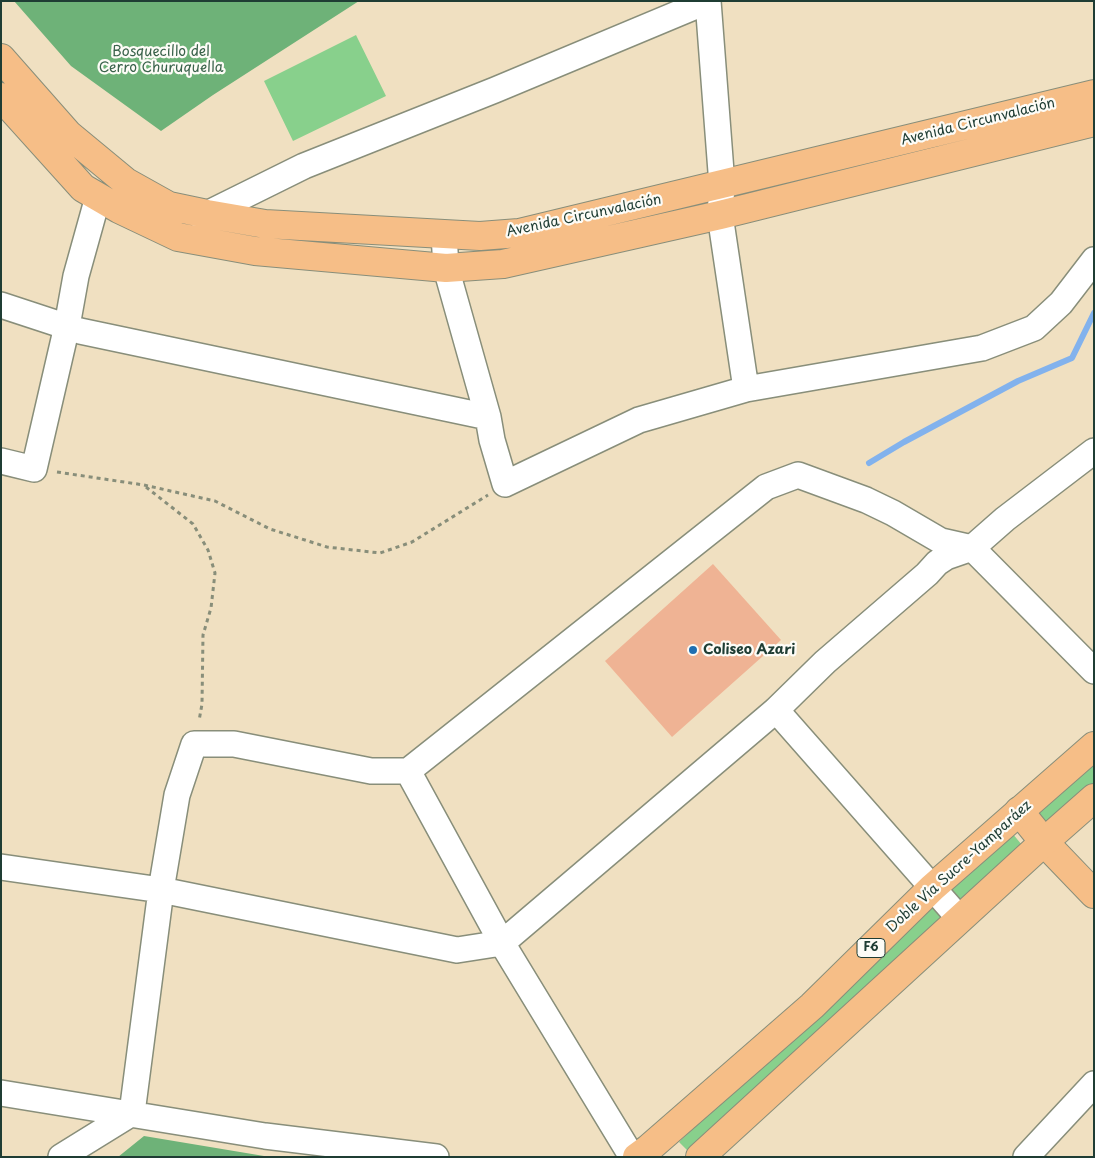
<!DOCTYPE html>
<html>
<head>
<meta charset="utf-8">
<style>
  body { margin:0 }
  #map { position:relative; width:1095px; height:1158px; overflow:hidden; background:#f0e0c1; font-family:"Playpen Sans",sans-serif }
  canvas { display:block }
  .frame { position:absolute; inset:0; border:2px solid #1f3d34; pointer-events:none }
</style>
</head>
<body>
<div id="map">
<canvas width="1095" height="1158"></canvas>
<div class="frame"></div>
</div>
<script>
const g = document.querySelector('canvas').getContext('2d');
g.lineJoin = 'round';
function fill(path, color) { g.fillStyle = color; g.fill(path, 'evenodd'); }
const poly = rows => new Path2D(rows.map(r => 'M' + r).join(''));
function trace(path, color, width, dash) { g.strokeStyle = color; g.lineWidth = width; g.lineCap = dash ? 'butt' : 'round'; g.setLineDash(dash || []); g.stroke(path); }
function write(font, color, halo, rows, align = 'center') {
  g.font = font + ' "Playpen Sans",sans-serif'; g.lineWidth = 4.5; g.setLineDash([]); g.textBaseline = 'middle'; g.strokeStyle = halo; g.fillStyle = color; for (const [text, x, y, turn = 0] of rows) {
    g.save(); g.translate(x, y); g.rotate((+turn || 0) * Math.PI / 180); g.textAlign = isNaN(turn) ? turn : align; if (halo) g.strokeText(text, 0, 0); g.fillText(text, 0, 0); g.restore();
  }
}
fill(poly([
  [356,35,386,96,293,141,264,81],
  [1094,764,1094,785,1048,824,1038,813],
  [1012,833,1022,845,956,904,946,892],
  [933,903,945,915,691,1154,679,1142]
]), '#88d08c');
fill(poly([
  [14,1,359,1,213,95,161,131,71,66],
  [144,1136,270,1157,118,1157]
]), '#6eb278');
trace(poly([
  [869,463,904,442,1018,381,1072,358,1094,313]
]), '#82b2ed', 6);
fill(poly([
  [713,564,781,640,672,737,605,661]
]), '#efb394');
const minor = poly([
  [708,1,722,185,720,215,746,389],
  [205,225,207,214,304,166,495,90,708,1],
  [444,234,446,268,488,417,492,440,505,484,639,420,746,389,982,348,1034,328,1061,303,1094,260],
  [1,305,80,331,488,417],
  [1,461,34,469,67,326,76,276,98,197],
  [776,710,960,919],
  [408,771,502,943,632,1157],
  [1,867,161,890,457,950,502,943,776,710,825,662,927,574,937,563,946,557,972,548,1005,519,1094,451],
  [1,1093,265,1136,436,1157],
  [61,1157,132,1113,161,890,177,795,194,744,234,744,371,771,408,771,766,487,798,475,866,500,893,513,941,541,972,548,1094,671],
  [1026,1157,1094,1084]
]);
const major = poly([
  [1,58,68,134,126,182,169,206,207,214,265,224,480,236,519,233,1094,94],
  [1,97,83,188,119,209,178,237,255,251,446,268,503,264,720,215,1094,122],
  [1019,811,1044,842,1094,894]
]);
const highway = poly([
  [637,1157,648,1149,812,1006,932,888,1094,746],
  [700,1157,1044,842,1094,798]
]);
trace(minor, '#888e7a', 28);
trace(major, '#888e7a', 30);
trace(highway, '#888e7a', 30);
trace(poly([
  [57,472,144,485,215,501,270,529,327,547,380,553,412,542,488,495],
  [146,487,193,524,208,550,215,573,211,608,203,635,202,704,199,721]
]), '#888e7a', 3, [4, 4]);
trace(minor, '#fff', 25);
trace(major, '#f6be87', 28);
trace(highway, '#f6be87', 28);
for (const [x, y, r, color] of [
  [693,650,5,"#1f6fb2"]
]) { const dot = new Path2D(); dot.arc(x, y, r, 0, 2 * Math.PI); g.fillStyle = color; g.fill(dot); trace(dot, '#fdfcf7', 2); }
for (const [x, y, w] of [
  [871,948,28]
]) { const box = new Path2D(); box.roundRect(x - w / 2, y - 9.5, w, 19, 4); g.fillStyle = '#fdfcf7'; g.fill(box); trace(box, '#1f3d34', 1); }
write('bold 12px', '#1f3d34', null, [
  ["F6",871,948]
]);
write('14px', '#39624a', '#fdfcf7', [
  ["Bosquecillo del",161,52],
  ["Cerro Churuquella",161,68]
]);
write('14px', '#1f3d34', '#fdfcf7', [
  ["Avenida Circunvalación",978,122,-14],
  ["Avenida Circunvalación",584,216,-12],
  ["Doble Vía Sucre-Yamparáez",959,867,-42]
]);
write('bold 14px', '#1f3d34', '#fdfcf7', [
  ["Coliseo Azari",703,650]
], 'left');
</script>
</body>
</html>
